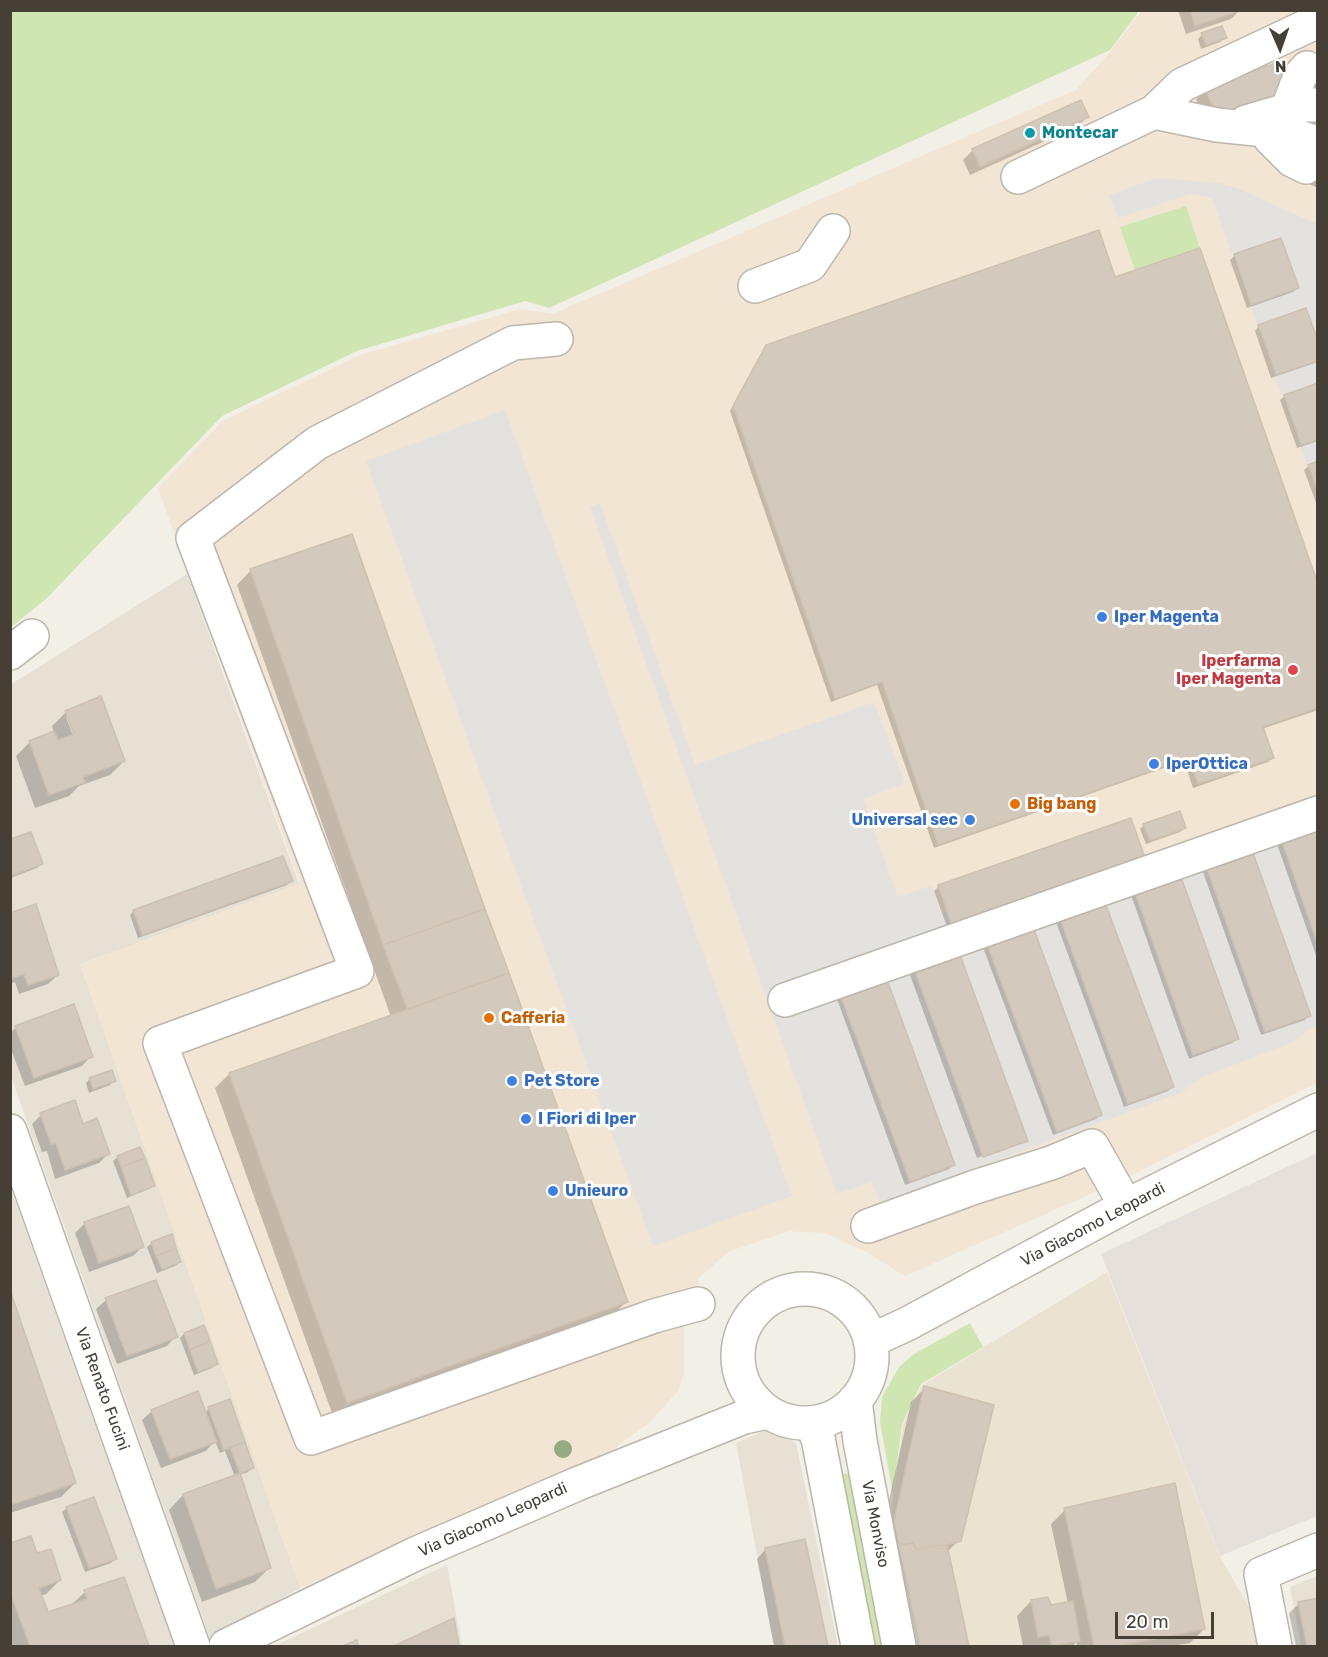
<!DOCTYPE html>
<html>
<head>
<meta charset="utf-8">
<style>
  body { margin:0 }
  #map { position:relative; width:1328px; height:1657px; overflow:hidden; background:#f2efe7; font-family:Rubik,sans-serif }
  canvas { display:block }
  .frame { position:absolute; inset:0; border:12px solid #453f36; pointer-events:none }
  .north { position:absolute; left:1250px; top:18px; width:60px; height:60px; -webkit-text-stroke:4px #fff; paint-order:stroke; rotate:178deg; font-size:16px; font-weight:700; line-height:24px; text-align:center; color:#453f36 }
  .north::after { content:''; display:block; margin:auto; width:21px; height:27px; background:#453f36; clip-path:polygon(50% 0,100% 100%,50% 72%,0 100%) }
  .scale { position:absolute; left:1115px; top:1612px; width:99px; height:27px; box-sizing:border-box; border:3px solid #453f36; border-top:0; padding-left:8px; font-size:18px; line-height:21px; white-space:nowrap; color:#453f36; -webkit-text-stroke:4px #fff; paint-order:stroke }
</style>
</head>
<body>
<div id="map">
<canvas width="1328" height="1657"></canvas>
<div class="frame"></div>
<div class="north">N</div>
<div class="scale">20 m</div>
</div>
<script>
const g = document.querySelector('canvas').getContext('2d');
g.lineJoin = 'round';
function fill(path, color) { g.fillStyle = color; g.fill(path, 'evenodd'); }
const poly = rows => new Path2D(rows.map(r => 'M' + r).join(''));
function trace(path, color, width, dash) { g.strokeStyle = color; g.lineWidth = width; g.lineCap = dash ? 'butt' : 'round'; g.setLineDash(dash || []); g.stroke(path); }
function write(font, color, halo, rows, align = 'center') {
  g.font = font + ' Rubik,sans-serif'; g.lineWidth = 6; g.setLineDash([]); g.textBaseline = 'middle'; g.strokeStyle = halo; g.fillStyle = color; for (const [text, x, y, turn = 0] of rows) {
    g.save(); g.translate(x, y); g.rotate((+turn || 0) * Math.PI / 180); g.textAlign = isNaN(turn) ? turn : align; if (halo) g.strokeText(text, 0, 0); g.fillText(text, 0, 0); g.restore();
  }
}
fill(poly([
  [187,574,299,884,80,964,300,1588,210,1638,11,1076,10,685],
  [10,1186,174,1646,12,1646,10,1641],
  [769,1429,796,1443,838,1646,774,1646,736,1443],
  [447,1565,462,1646,274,1646],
  [1317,1576,1317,1646,1301,1646,1290,1587]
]), '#e6e0d5');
fill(poly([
  [1139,11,1317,11,1317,1083,1113,1184,905,1276,868,1253,825,1233,789,1231,728,1252,699,1278,684,1327,684,1374,677,1392,650,1422,604,1456,300,1588,80,964,300,883,158,488,224,420,360,355,520,309,552,314,1076,90,1111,51,1139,14]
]), '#f3e5d3');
fill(poly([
  [1317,1153,1317,1516,1220,1556,1101,1254]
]), '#e5e0dc');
fill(poly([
  [1107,1272,1220,1557,1250,1609,1258,1646,919,1646,891,1515,903,1424,922,1385]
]), '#ebe3d1');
fill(poly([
  [11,10,1137,10,1137,14,1110,50,549,308,525,301,357,351,222,416,46,599,11,627],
  [1186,206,1200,248,1135,270,1120,227],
  [970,1323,983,1347,921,1384,902,1424,893,1494,880,1422,882,1397,899,1367,914,1354],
  [846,1473,852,1477,885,1646,874,1646,842,1484,842,1474]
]), '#cfe5b2');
fill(poly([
  [1157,178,1219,183,1237,188,1317,224,1317,494,1212,198,1190,194,1118,218,1109,195],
  [505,410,792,1196,653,1246,366,461],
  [600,503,695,765,874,702,905,783,863,799,898,897,931,886,941,913,1142,844,1150,865,1317,804,1317,1024,1293,1042,1198,1079,1181,1093,880,1203,872,1182,837,1194,590,507]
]), '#e4e2df');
fill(poly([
  [1178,10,1240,10,1231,19,1186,34],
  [1202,35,1225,38,1220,42,1201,49,1198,39],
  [1318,60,1318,109,1301,68],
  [1280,63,1210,130,1196,99,1206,90],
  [1080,102,1087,117,1078,126,970,175,963,160,973,150],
  [1318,139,1318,188,1299,180],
  [1280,240,1297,288,1293,292,1247,308,1230,260,1234,256],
  [1115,279,1318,588,1318,710,1262,729,1272,757,1268,762,1193,788,1184,761,934,848,877,685,831,702,730,411,762,352,767,347],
  [1259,326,1318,346,1318,362,1271,378,1255,331],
  [1318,385,1318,441,1297,448,1280,400,1285,396],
  [1318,463,1318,508,1304,470,1309,466],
  [251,570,483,910,626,1302,612,1316,333,1416,215,1088,229,1074,391,1017,237,585],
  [66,712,124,761,110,775,79,786,69,796,35,808,16,756,30,742,54,733,52,726],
  [66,717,69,717,77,740,75,741],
  [1130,820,950,935,934,891,939,886],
  [1144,825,1184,828,1180,832,1146,844,1140,829],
  [1318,828,1318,961,1277,844],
  [10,841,41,864,37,868,10,878],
  [1207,868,1309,1015,1305,1020,1261,1035,1203,872],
  [291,881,287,885,138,938,130,915,134,911],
  [1135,891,1237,1039,1232,1043,1189,1059,1131,895],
  [10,914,58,975,48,984,19,994,15,982,10,984],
  [1060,918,1172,1087,1168,1091,1124,1107,1056,922],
  [988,945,1101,1115,1096,1119,1053,1135,984,950],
  [914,971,1026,1140,1023,1143,1023,1141,977,1158,910,975],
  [841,995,953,1164,949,1169,905,1185,837,999],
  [16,1027,91,1056,82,1066,25,1086,10,1047,10,1033],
  [90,1079,114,1080,110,1085,89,1093,86,1083],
  [41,1115,82,1126,108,1154,99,1163,55,1179,47,1151,42,1152,32,1124],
  [118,1157,153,1185,149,1189,127,1198,113,1161],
  [128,1208,142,1247,133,1256,89,1272,75,1233,84,1224],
  [152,1243,180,1262,175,1266,157,1273,147,1247],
  [10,1296,75,1483,61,1497,10,1513],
  [106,1300,176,1336,167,1346,117,1364,96,1309],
  [184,1334,216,1364,212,1368,194,1375,180,1338],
  [925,1388,959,1540,947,1552,968,1646,904,1646,881,1536,911,1402],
  [229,1400,252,1467,248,1472,239,1475,269,1568,255,1582,202,1602,169,1510,183,1495,235,1477,225,1451,220,1453,215,1441,206,1451,161,1468,142,1420,152,1411,205,1413,209,1408],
  [67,1508,115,1559,111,1563,85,1572,62,1512],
  [1065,1510,1204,1629,1190,1643,1171,1646,1077,1646,1077,1642,1072,1646,1023,1646,1017,1616,1031,1601,1047,1598,1049,1607,1068,1604,1051,1524],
  [804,1541,827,1646,774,1646,757,1559,766,1549],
  [10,1545,36,1555,60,1580,46,1594,40,1596,47,1614,70,1606,85,1592,123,1579,148,1646,11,1646],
  [1318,1600,1318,1646,1296,1646,1289,1613,1299,1604],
  [453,1621,458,1646,398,1646]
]), '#0003');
const building = poly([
  [1190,10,1242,10,1195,26,1190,10],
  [1222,26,1227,38,1206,45,1201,33,1222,26],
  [1281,61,1292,88,1288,98,1219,122,1205,89,1281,61],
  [1081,100,1089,117,980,167,972,149,1081,100],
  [1099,230,1115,277,1200,248,1318,584,1318,708,1263,727,1274,758,1198,784,1189,758,938,845,882,682,835,699,733,406,766,345,1099,230],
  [1281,238,1299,288,1251,305,1234,254,1281,238],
  [1306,308,1318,341,1318,361,1276,375,1258,325,1306,308],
  [1318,383,1318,440,1301,445,1284,395,1318,383],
  [1318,461,1318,492,1308,465,1318,461],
  [352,534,485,909,383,945,250,569,352,534],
  [101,696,125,761,83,777,85,782,49,795,29,741,54,731,58,740,74,734,65,711,101,696],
  [1180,811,1186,828,1150,841,1143,824,1180,811],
  [1131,818,1147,864,954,932,938,885,1131,818],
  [1318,826,1318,945,1281,839,1318,826],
  [31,832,43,864,10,876,10,839,31,832],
  [1252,850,1311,1016,1265,1032,1206,866,1252,850],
  [283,856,293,881,142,935,133,910,283,856],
  [1180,874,1239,1039,1193,1055,1134,890,1180,874],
  [1104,900,1174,1087,1128,1104,1059,916,1104,900],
  [36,904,59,975,28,985,24,974,10,979,10,913,36,904],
  [485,909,509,973,407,1009,383,945,485,909],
  [1033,927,1102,1115,1057,1132,987,944,1033,927],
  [959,952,1028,1141,983,1157,914,969,959,952],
  [509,973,628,1302,347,1403,229,1073,509,973],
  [886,977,955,1165,910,1182,840,994,886,977],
  [74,1004,93,1057,34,1078,15,1026,74,1004],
  [112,1070,116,1081,93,1089,89,1078,112,1070],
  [75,1100,83,1124,97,1118,110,1154,65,1170,56,1143,51,1144,40,1113,75,1100],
  [140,1147,145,1158,121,1167,117,1156,140,1147],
  [145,1158,155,1186,131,1195,121,1167,145,1158],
  [129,1206,144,1247,99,1263,84,1222,129,1206],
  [172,1234,176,1248,156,1256,151,1242,172,1234],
  [176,1248,181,1262,162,1269,156,1256,176,1248],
  [156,1280,178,1337,127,1356,105,1298,156,1280],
  [11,1293,76,1483,10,1505,10,1293,11,1293],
  [204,1325,210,1341,190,1350,184,1333,204,1325],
  [210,1341,218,1364,198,1372,190,1350,210,1341],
  [924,1386,994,1405,961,1541,947,1545,916,1549,913,1543,899,1545,894,1521,924,1386],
  [198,1391,217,1442,170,1459,151,1410,198,1391],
  [230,1399,245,1442,224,1450,208,1407,230,1399],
  [245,1442,254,1468,240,1473,230,1448,245,1442],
  [240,1473,271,1568,216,1589,183,1494,240,1473],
  [1175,1483,1205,1629,1118,1646,1094,1646,1064,1508,1175,1483],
  [94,1497,117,1559,89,1568,66,1507,94,1497],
  [31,1536,37,1553,51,1549,61,1580,39,1588,48,1612,87,1599,84,1590,124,1577,149,1646,30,1646,10,1592,10,1543,31,1536],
  [805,1539,828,1646,785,1646,765,1548,805,1539],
  [913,1543,916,1549,947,1545,969,1646,920,1646,899,1545,913,1543],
  [1048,1597,1051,1605,1073,1601,1080,1641,1052,1646,1049,1635,1038,1637,1031,1600,1048,1597],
  [1318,1598,1318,1646,1307,1646,1298,1602,1318,1598],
  [454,1618,459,1646,394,1646,454,1618],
  [357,1640,358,1646,343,1646,357,1640]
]);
fill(building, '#d3cabd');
trace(building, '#cec1b1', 1.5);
const minor = poly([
  [1291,100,1300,76,1307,68],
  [1154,112,1217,125,1285,132,1317,143],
  [1246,122,1304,105,1318,105],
  [1270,138,1292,160,1306,167],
  [1018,177,1154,112,1182,85,1318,21],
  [755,286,810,265,833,231],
  [556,339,513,343,317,443,193,538,357,971,160,1043,311,1438,654,1316,698,1304],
  [10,653,32,636],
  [785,1000,1318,813],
  [10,1131,193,1646],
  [868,1226,975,1187,1051,1163,1092,1146,1126,1206],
  '738 1356a67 67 0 1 1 134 0a67 67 0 1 1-134 0Z',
  [870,1341,907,1324,1126,1206,1318,1110],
  [855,1400,860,1441,899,1646],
  [810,1423,818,1438,858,1646],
  [226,1646,415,1554,577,1484,744,1417,768,1412],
  [1275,1646,1261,1574,1318,1550]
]);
trace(minor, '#bdb6aa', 36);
trace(minor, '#fff', 33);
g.fillStyle = '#96ab81';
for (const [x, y] of [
  [563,1449]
]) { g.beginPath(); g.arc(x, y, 9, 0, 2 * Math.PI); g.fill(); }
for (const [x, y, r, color] of [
  [1030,133,6,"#0f9aa8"],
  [1102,617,6,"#3f7fe0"],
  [1293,670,6,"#e0444e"],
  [1154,764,6,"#3f7fe0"],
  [1015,804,6,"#e8710a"],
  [970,820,6,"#3f7fe0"],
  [489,1018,6,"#e8710a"],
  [512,1081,6,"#3f7fe0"],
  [526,1119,6,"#3f7fe0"],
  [553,1191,6,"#3f7fe0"]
]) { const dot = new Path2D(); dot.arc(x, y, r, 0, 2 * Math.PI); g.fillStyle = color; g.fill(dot); trace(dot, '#fff', 2); }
write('bold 16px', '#0d838f', '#fff', [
  ["Montecar",1042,133]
], 'left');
write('bold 16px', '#366cbe', '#fff', [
  ["Iper Magenta",1114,617],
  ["IperOttica",1166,764],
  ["Universal sec",958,820,"right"],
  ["Pet Store",524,1081],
  ["I Fiori di Iper",538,1119],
  ["Unieuro",565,1191]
], 'left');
write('bold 16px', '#be3a42', '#fff', [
  ["Iperfarma",1281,661],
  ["Iper Magenta",1281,679]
], 'right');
write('bold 16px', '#c56008', '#fff', [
  ["Big bang",1027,804],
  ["Cafferia",501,1018]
], 'left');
write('16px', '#453f36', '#fff', [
  ["Via Giacomo Leopardi",1093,1225,-28],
  ["Via Renato Fucini",102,1389,70],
  ["Via Giacomo Leopardi",493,1520,-24],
  ["Via Monviso",875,1524,79]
]);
</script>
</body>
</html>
